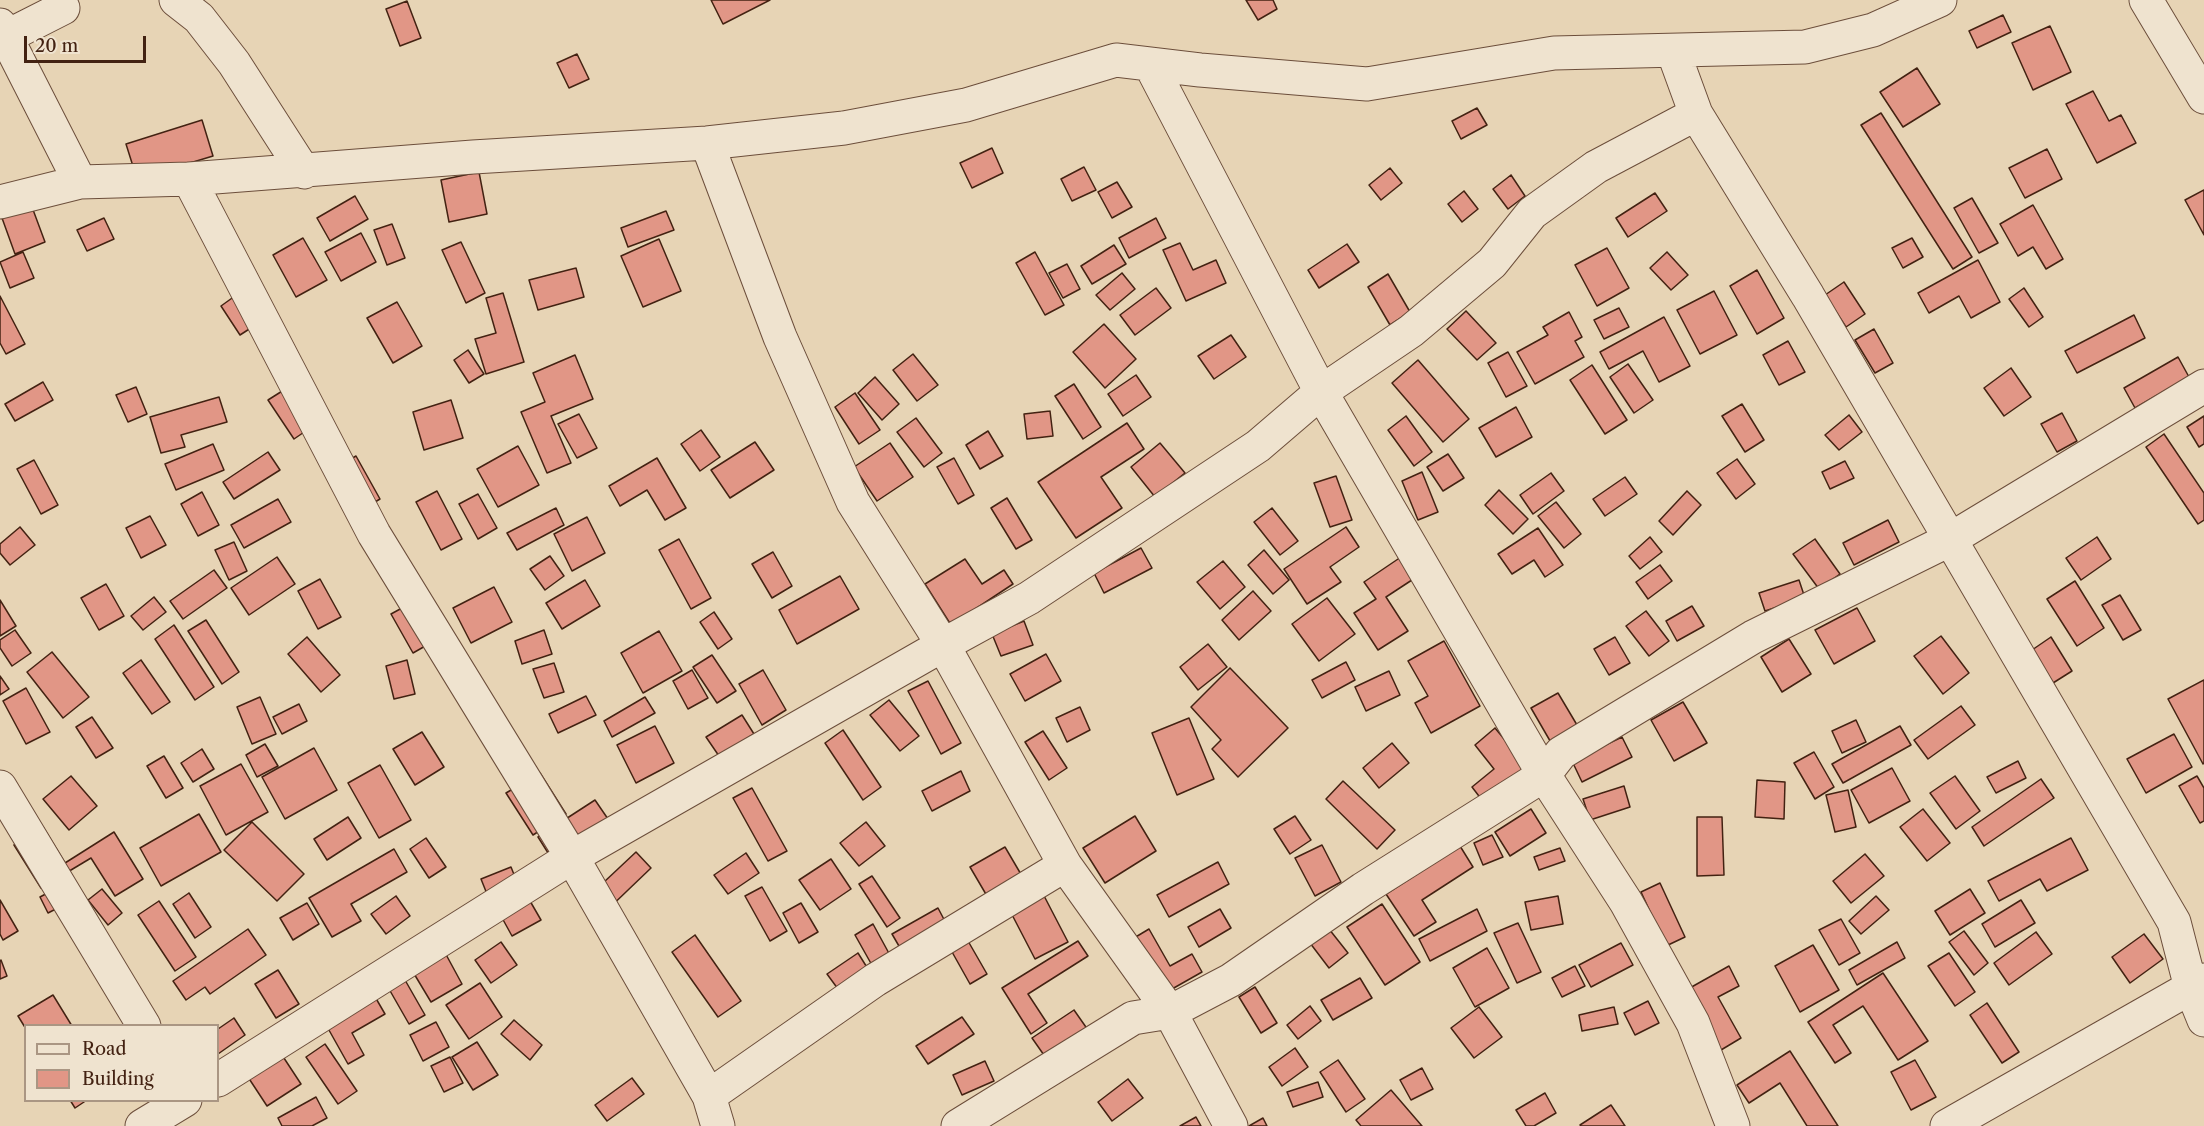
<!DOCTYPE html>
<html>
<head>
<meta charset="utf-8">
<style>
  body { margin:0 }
  #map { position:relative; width:2204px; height:1126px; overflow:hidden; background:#e7d4b5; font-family:"Libre Caslon Text",serif }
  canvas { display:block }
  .legend { position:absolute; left:24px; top:1024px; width:195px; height:78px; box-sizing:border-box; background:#efe3cf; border:2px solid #aa9683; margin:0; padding:8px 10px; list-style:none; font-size:18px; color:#432212 }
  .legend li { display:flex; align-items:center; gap:12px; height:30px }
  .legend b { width:30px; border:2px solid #aa9683 }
  .scale { position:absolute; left:24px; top:36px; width:122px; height:27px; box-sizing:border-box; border:3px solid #432212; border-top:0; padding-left:8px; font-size:18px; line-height:21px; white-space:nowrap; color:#432212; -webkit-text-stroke:4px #efe3cf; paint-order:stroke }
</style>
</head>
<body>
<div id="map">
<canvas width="2204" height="1126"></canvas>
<ul class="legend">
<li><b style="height:8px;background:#efe3cf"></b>Road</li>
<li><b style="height:16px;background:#e19686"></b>Building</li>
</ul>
<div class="scale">20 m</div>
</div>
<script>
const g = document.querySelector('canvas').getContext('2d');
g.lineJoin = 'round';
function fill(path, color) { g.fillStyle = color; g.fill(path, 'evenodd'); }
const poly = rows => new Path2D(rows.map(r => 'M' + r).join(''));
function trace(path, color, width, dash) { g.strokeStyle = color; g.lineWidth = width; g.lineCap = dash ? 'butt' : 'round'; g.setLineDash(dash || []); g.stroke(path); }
const building = poly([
  [711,0,770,0,723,24,711,0],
  [1246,0,1273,0,1277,9,1258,20,1246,0],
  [407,1,421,38,400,46,386,9,407,1],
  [2003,15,2011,32,1977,48,1969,31,2003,15],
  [2050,26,2071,72,2033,90,2012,43,2050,26],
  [577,54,589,79,569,88,557,63,577,54],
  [1917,68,1940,104,1903,127,1880,92,1917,68],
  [2093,91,2109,121,2121,115,2136,143,2097,163,2066,104,2093,91],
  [1477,108,1487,125,1461,139,1452,121,1477,108],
  [1881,113,1972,257,1953,269,1861,125,1881,113],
  [202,120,213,156,137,179,126,144,202,120],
  [992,148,1003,173,972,188,960,163,992,148],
  [2047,149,2062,179,2025,198,2009,168,2047,149],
  [1084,167,1096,190,1072,201,1061,179,1084,167],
  [1390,168,1402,183,1381,200,1369,185,1390,168],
  [479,172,487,214,449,222,441,180,479,172],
  [1511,175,1525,196,1508,209,1493,189,1511,175],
  [1117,182,1132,207,1112,218,1098,192,1117,182],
  [2204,190,2204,235,2185,200,2204,190],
  [1464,191,1478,209,1462,222,1448,204,1464,191],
  [1655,193,1667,211,1628,237,1616,218,1655,193],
  [355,196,368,219,330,241,317,218,355,196],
  [1972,198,1998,243,1979,253,1954,208,1972,198],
  [2033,205,2063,259,2046,269,2033,247,2018,256,2000,224,2033,205],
  [32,207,45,242,15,254,2,218,32,207],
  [666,211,674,230,628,247,621,228,666,211],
  [104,218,114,239,87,251,77,230,104,218],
  [1156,218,1166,238,1129,258,1119,238,1156,218],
  [392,224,405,258,387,265,374,230,392,224],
  [361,233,376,262,341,281,325,252,361,233],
  [303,238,327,280,296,297,273,255,303,238],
  [1912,238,1923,257,1903,268,1892,248,1912,238],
  [659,239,681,291,643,307,621,256,659,239],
  [461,242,485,293,466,303,442,250,461,242],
  [1180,243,1193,270,1216,260,1226,283,1186,301,1163,250,1180,243],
  [1347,244,1359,262,1319,288,1308,270,1347,244],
  [1114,245,1126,264,1092,284,1081,266,1114,245],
  [1607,248,1629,288,1597,306,1575,265,1607,248],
  [23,252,34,278,10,288,0,262,23,252],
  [1035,252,1064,305,1045,315,1016,263,1035,252],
  [1667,252,1688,275,1671,290,1650,268,1667,252],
  [1978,260,2000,302,1971,318,1959,296,1929,313,1918,293,1978,260],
  [1067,264,1080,289,1063,298,1049,273,1067,264],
  [576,268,584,297,538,310,529,280,576,268],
  [1757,270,1784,318,1757,334,1730,286,1757,270],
  [1122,273,1135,289,1110,310,1096,295,1122,273],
  [1388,274,1410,312,1390,325,1368,287,1388,274],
  [1844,282,1865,314,1846,327,1825,295,1844,282],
  [253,283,274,313,240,335,221,306,253,283],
  [1156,288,1171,308,1135,335,1120,315,1156,288],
  [2024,288,2043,317,2029,327,2009,299,2024,288],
  [1714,291,1737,335,1700,354,1677,310,1714,291],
  [503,293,524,362,486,374,475,339,496,333,486,298,503,293],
  [0,296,25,344,6,354,0,343,0,296],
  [397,302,422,346,393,363,367,318,397,302],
  [1619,308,1629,327,1604,339,1594,320,1619,308],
  [1466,311,1496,343,1477,360,1447,329,1466,311],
  [1569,312,1582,337,1575,341,1584,357,1535,384,1517,352,1548,335,1543,327,1569,312],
  [2134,315,2145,338,2077,373,2065,351,2134,315],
  [1664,317,1690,366,1659,382,1643,351,1609,369,1600,352,1664,317],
  [1104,324,1136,359,1105,388,1073,352,1104,324],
  [1874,329,1893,363,1875,373,1855,340,1874,329],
  [1231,335,1246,357,1214,379,1198,356,1231,335],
  [1788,341,1805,372,1779,385,1763,355,1788,341],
  [468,350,484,374,469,383,454,360,468,350],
  [1508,352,1527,386,1506,397,1488,363,1508,352],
  [913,354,938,385,917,401,893,370,913,354],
  [575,355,593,399,551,416,571,463,547,473,521,412,545,402,533,373,575,355],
  [2178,357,2189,377,2135,408,2124,388,2178,357],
  [1418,360,1469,419,1443,442,1392,383,1418,360],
  [1628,364,1653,400,1634,413,1610,377,1628,364],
  [1592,365,1627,420,1605,434,1570,380,1592,365],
  [2011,368,2031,397,2004,416,1984,388,2011,368],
  [1136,375,1151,397,1123,416,1108,394,1136,375],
  [875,377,899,404,882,420,858,393,875,377],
  [43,382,53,400,15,421,5,404,43,382],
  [1074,384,1101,427,1083,439,1055,396,1074,384],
  [136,387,147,414,128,422,116,395,136,387],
  [287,388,313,426,294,439,268,400,287,388],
  [855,393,880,430,859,444,835,407,855,393],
  [219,397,227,422,181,435,185,447,161,453,150,417,219,397],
  [451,400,463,438,424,450,413,412,451,400],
  [1742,404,1764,440,1745,452,1722,416,1742,404],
  [1516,407,1532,437,1496,457,1479,428,1516,407],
  [1050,411,1053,436,1027,439,1024,414,1050,411],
  [2062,413,2077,441,2057,452,2041,424,2062,413],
  [579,414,597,448,577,458,558,424,579,414],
  [1849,415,1862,432,1839,450,1825,435,1849,415],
  [1406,416,1432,452,1414,466,1388,430,1406,416],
  [2204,416,2204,444,2199,447,2187,427,2204,416],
  [916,418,942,453,924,467,897,432,916,418],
  [1127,423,1144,449,1101,477,1122,508,1076,538,1038,482,1127,423],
  [701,430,720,457,700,471,681,444,701,430],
  [988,431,1003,456,980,469,966,445,988,431],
  [2164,434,2204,493,2204,520,2198,524,2146,447,2164,434],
  [755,442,774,470,730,498,711,470,755,442],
  [890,443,913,477,877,501,854,467,890,443],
  [1160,443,1185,473,1155,497,1131,467,1160,443],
  [213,444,224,470,176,490,165,464,213,444],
  [518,446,539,485,498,507,477,469,518,446],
  [268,452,280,470,234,499,223,482,268,452],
  [1448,454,1464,478,1443,491,1427,467,1448,454],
  [356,456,380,499,360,511,335,468,356,456],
  [657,458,686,508,665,520,647,490,620,506,609,486,657,458],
  [954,458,974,495,958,504,937,467,954,458],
  [1737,459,1755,484,1736,499,1717,473,1737,459],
  [34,460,58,505,41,514,17,469,34,460],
  [1845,461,1854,478,1830,489,1822,472,1845,461],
  [1422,472,1438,512,1418,520,1402,481,1422,472],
  [1551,473,1564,491,1533,514,1520,495,1551,473],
  [1336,476,1352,520,1330,527,1314,483,1336,476],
  [1625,477,1637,494,1605,516,1593,499,1625,477],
  [1499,490,1528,519,1513,534,1485,505,1499,490],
  [437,491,462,539,441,550,416,502,437,491],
  [1687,491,1701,505,1673,535,1659,521,1687,491],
  [202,492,219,525,198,536,181,504,202,492],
  [478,494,497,528,478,539,459,504,478,494],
  [1007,498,1032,540,1016,549,991,508,1007,498],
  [278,499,291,522,244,548,231,525,278,499],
  [1556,502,1581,534,1564,548,1538,516,1556,502],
  [556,508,564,525,517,550,507,533,556,508],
  [1272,508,1298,541,1280,555,1254,522,1272,508],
  [150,516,166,545,141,558,126,528,150,516],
  [587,517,605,553,572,571,554,534,587,517],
  [1888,520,1899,542,1854,565,1843,543,1888,520],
  [20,527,35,545,10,565,0,553,0,544,20,527],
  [1346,527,1359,547,1330,567,1341,582,1307,604,1284,569,1346,527],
  [1538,528,1563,565,1545,577,1534,560,1512,574,1498,554,1538,528],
  [1650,537,1662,552,1640,569,1629,556,1650,537],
  [2097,537,2111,559,2081,580,2066,558,2097,537],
  [679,539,711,598,691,609,659,550,679,539],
  [1815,539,1840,574,1819,589,1793,554,1815,539],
  [234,542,247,571,229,580,215,550,234,542],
  [1141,548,1152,568,1104,593,1094,573,1141,548],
  [1264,550,1289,580,1273,594,1248,565,1264,550],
  [773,552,792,586,772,598,752,564,773,552],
  [550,556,564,576,545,590,530,569,550,556],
  [277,557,295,584,249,615,231,588,277,557],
  [1401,557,1415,578,1386,597,1408,631,1378,650,1354,613,1376,599,1364,582,1401,557],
  [965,559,982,584,1004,570,1013,584,951,625,925,584,965,559],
  [1223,561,1245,587,1220,609,1197,582,1223,561],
  [1660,565,1672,581,1648,599,1636,582,1660,565],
  [214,570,227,588,183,619,170,601,214,570],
  [840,576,859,609,797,644,779,610,840,576],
  [320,579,341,617,318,629,298,591,320,579],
  [585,580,600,606,562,629,546,603,585,580],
  [1799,580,1805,598,1765,611,1759,593,1799,580],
  [2075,581,2104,628,2077,646,2047,599,2075,581],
  [106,584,124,616,99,630,81,598,106,584],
  [494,587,512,622,471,643,453,608,494,587],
  [1253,591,1271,611,1239,640,1222,620,1253,591],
  [2120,595,2141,630,2123,640,2102,605,2120,595],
  [154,597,166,612,143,630,131,616,154,597],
  [1327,598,1355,634,1319,661,1292,624,1327,598],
  [0,600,16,626,0,636,0,600],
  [413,602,434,641,413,653,391,614,413,602],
  [1692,606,1704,626,1677,641,1666,621,1692,606],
  [1857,608,1875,641,1834,664,1815,630,1857,608],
  [1646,611,1669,641,1649,656,1626,626,1646,611],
  [714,612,732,639,718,649,700,622,714,612],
  [206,620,239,672,222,684,188,631,206,620],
  [1024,621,1033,645,1001,656,992,634,1024,621],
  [174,625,214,687,195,700,155,639,174,625],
  [15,630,31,653,12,666,0,648,0,640,15,630],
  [544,630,552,654,522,664,515,641,544,630],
  [659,631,682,671,643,693,621,653,659,631],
  [1941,636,1969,673,1943,694,1914,656,1941,636],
  [307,637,340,675,321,692,288,654,307,637],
  [1615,637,1630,663,1609,675,1594,649,1615,637],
  [2051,637,2072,671,2053,683,2032,650,2051,637],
  [1789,639,1811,674,1782,692,1761,657,1789,639],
  [1444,641,1480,706,1431,733,1415,703,1428,696,1408,661,1444,641],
  [1208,644,1227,667,1198,690,1180,667,1208,644],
  [52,652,89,697,63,718,27,672,52,652],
  [1046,654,1061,681,1025,701,1010,674,1046,654],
  [712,655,736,691,717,703,693,667,712,655],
  [141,660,170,702,152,714,123,673,141,660],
  [407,660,415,694,394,699,386,666,407,660],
  [1346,662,1355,680,1322,698,1312,680,1346,662],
  [554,663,564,692,544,698,533,669,554,663],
  [1230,668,1288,728,1238,777,1212,749,1221,740,1191,707,1230,668],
  [692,670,708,698,688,709,673,681,692,670],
  [763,670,786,710,762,725,739,684,763,670],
  [1389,671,1400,695,1366,711,1355,687,1389,671],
  [0,676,9,689,0,695,0,676],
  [2204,680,2204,763,2203,764,2168,699,2204,680],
  [928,681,961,743,941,754,908,691,928,681],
  [26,688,50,732,26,744,3,701,26,688],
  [1558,693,1580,730,1553,746,1531,708,1558,693],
  [586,696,596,715,558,733,549,714,586,696],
  [260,697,276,734,252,744,237,707,260,697],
  [645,697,655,713,612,737,604,721,645,697],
  [889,700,919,736,900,751,870,715,889,700],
  [1683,702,1707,743,1674,761,1651,720,1683,702],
  [299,704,307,721,282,734,273,717,299,704],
  [1961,706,1975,725,1928,759,1914,740,1961,706],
  [1080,707,1090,730,1067,742,1056,718,1080,707],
  [742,715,754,734,719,756,706,737,742,715],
  [92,717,113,748,96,758,76,727,92,717],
  [1189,718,1214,779,1177,795,1152,733,1189,718],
  [1856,720,1866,742,1842,753,1832,731,1856,720],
  [655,726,674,763,636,783,617,745,655,726],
  [1900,726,1911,745,1843,783,1832,764,1900,726],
  [1495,728,1528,768,1485,804,1472,787,1494,769,1475,745,1495,728],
  [843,730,881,787,863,800,825,743,843,730],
  [1043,731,1067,768,1049,780,1025,742,1043,731],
  [422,732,444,767,415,785,393,749,422,732],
  [2174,734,2192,767,2146,793,2127,759,2174,734],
  [1622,737,1632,757,1582,782,1572,761,1622,737],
  [1392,743,1409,763,1379,788,1363,768,1392,743],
  [265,744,278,766,257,777,246,755,265,744],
  [314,748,337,790,285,819,262,777,314,748],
  [202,749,214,769,193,782,181,763,202,749],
  [1814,752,1834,787,1815,799,1794,763,1814,752],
  [164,756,183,788,166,798,147,766,164,756],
  [2018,761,2026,778,1996,793,1987,777,2018,761],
  [241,764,268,812,226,835,200,786,241,764],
  [380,765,411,820,379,838,348,783,380,765],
  [1892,768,1910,801,1869,823,1851,790,1892,768],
  [961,771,970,791,932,811,922,791,961,771],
  [540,773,566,814,533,835,506,793,540,773],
  [71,776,97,806,69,830,43,799,71,776],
  [1955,776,1980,811,1956,829,1930,793,1955,776],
  [2197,776,2204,788,2204,821,2200,823,2179,786,2197,776],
  [2041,779,2054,798,1984,846,1972,827,2041,779],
  [1757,780,1785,782,1784,819,1755,817,1757,780],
  [1343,781,1395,830,1377,849,1326,799,1343,781],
  [1624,786,1630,807,1590,820,1583,799,1624,786],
  [752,788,787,851,768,861,733,798,752,788],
  [1848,790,1856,827,1835,832,1826,795,1848,790],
  [595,800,608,819,550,856,538,837,595,800],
  [1531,809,1546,833,1510,856,1495,832,1531,809],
  [1923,809,1950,843,1927,861,1900,827,1923,809],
  [199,814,221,852,161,886,140,848,199,814],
  [1135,816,1156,851,1105,883,1083,848,1135,816],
  [1295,816,1311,840,1290,854,1274,829,1295,816],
  [348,817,361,838,327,860,314,839,348,817],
  [1697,817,1722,817,1724,875,1697,876,1697,817],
  [252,822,304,874,277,901,224,850,252,822],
  [866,822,885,846,859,866,840,843,866,822],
  [43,827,65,863,114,832,143,879,115,896,91,858,41,888,14,845,43,827],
  [1492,835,1503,857,1483,865,1474,843,1492,835],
  [426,838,446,867,429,878,410,849,426,838],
  [2071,838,2088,870,2047,891,2040,879,1999,901,1988,881,2071,838],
  [1322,845,1341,882,1315,896,1295,858,1322,845],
  [1460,846,1473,867,1422,900,1436,922,1414,936,1386,894,1460,846],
  [1005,847,1022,876,987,896,970,867,1005,847],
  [1560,848,1565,861,1539,870,1534,857,1560,848],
  [394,849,407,872,351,904,361,921,332,937,309,898,394,849],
  [636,852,651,868,603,914,587,898,636,852],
  [746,853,759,873,728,894,714,875,746,853],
  [1865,854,1884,876,1851,903,1833,881,1865,854],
  [831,859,851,889,820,910,799,880,831,859],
  [1218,862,1229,884,1169,917,1157,895,1218,862],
  [511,867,517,882,487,894,481,879,511,867],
  [872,876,900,918,887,927,859,884,872,876],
  [72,880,81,896,48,913,40,897,72,880],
  [1660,883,1685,937,1666,946,1641,892,1660,883],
  [762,887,787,931,770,941,745,896,762,887],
  [102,889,122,913,108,925,88,900,102,889],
  [1970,889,1985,913,1950,935,1935,911,1970,889],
  [1041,890,1068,942,1035,959,1008,907,1041,890],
  [189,893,211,927,195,938,173,904,189,893],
  [396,896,410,916,386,934,371,914,396,896],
  [1558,896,1563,924,1531,930,1525,902,1558,896],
  [1876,896,1889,910,1861,934,1849,921,1876,896],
  [0,900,18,931,3,940,0,934,0,900],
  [2021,900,2035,923,1995,947,1982,924,2021,900],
  [159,901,196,957,175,971,138,915,159,901],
  [530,901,541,920,512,936,501,916,530,901],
  [307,903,319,924,293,940,280,918,307,903],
  [801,903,818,932,799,943,783,913,801,903],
  [1382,904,1420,962,1385,985,1347,927,1382,904],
  [938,908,948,927,903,953,892,934,938,908],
  [1220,909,1231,928,1199,947,1188,927,1220,909],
  [1477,909,1487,931,1430,961,1419,939,1477,909],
  [1841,919,1860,953,1839,965,1819,930,1841,919],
  [1518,923,1541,972,1517,983,1494,933,1518,923],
  [873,924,891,957,873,967,855,935,873,924],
  [248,929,266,955,210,994,205,987,186,1000,173,981,248,929],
  [1149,929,1170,966,1192,954,1202,972,1165,993,1134,938,1149,929],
  [1329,929,1348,953,1329,968,1310,943,1329,929],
  [1964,931,1988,963,1974,975,1949,942,1964,931],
  [2036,932,2052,954,2009,985,1994,963,2036,932],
  [964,934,987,974,970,984,947,943,964,934],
  [2144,934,2163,959,2130,983,2112,957,2144,934],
  [695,935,741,1001,718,1017,672,952,695,935],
  [1078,941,1088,956,1028,994,1047,1023,1031,1034,1002,988,1078,941],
  [501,942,517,965,491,983,475,960,501,942],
  [1897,942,1905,958,1857,985,1849,970,1897,942],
  [1621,943,1633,965,1591,987,1579,965,1621,943],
  [1813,945,1839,990,1800,1012,1775,966,1813,945],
  [1487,948,1509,988,1475,1007,1453,968,1487,948],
  [443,949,462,984,431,1002,410,967,443,949],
  [858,953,868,969,838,989,827,974,858,953],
  [1949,953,1975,992,1955,1006,1928,966,1949,953],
  [1,960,7,976,0,979,0,961,1,960],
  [1575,966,1585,986,1562,997,1552,978,1575,966],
  [1729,966,1739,986,1718,997,1741,1038,1721,1050,1688,989,1729,966],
  [278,970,299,1004,276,1018,255,984,278,970],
  [401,973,425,1015,409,1024,385,982,401,973],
  [1883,973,1928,1041,1898,1060,1863,1006,1833,1025,1851,1053,1835,1063,1808,1022,1883,973],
  [1360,978,1372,998,1333,1020,1321,1000,1360,978],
  [480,983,502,1017,469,1039,446,1005,480,983],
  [1255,987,1277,1023,1261,1033,1239,997,1255,987],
  [53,995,72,1026,26,1026,26,1029,18,1016,53,995],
  [374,995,385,1014,352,1033,364,1055,348,1064,325,1023,374,995],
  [1648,1001,1659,1023,1635,1035,1624,1013,1648,1001],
  [1987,1003,2019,1052,2002,1063,1970,1015,1987,1003],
  [1310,1006,1321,1021,1298,1039,1287,1025,1310,1006],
  [1479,1007,1502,1037,1474,1058,1451,1028,1479,1007],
  [1614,1007,1618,1024,1582,1031,1579,1015,1614,1007],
  [1074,1010,1088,1030,1046,1058,1032,1038,1074,1010],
  [962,1017,974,1034,928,1064,916,1046,962,1017],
  [234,1018,245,1035,218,1054,218,1029,234,1018],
  [514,1020,542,1045,530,1060,501,1034,514,1020],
  [436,1022,449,1047,423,1061,410,1035,436,1022],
  [477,1042,498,1075,473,1090,452,1057,477,1042],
  [325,1044,357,1091,338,1104,306,1057,325,1044],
  [1295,1048,1308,1067,1282,1086,1269,1067,1295,1048],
  [1790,1051,1838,1126,1807,1126,1780,1083,1749,1103,1737,1085,1790,1051],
  [280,1052,301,1084,267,1106,246,1074,280,1052],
  [450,1057,463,1083,444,1092,431,1066,450,1057],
  [1338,1060,1365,1099,1346,1112,1320,1072,1338,1060],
  [1915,1060,1936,1097,1911,1110,1891,1072,1915,1060],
  [985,1061,994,1081,962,1095,953,1075,985,1061],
  [1422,1068,1433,1089,1411,1100,1400,1080,1422,1068],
  [632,1078,644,1094,607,1121,595,1105,632,1078],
  [1128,1079,1143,1098,1112,1121,1098,1102,1128,1079],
  [1318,1082,1323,1097,1293,1107,1287,1092,1318,1082],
  [1391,1090,1422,1126,1361,1126,1356,1120,1391,1090],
  [1545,1093,1556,1113,1534,1126,1526,1126,1516,1110,1545,1093],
  [316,1097,327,1118,312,1126,282,1126,278,1118,316,1097],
  [70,1100,87,1100,75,1108,70,1100],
  [1611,1105,1625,1126,1581,1126,1580,1125,1611,1105],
  [1196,1117,1201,1126,1180,1126,1196,1117],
  [1263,1118,1267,1126,1249,1126,1263,1118]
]);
fill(building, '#e19686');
trace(building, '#432212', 1.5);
const minor = poly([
  [176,0,199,18,234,63,304,172],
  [2146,0,2204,97],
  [0,25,80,182],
  [0,40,63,8],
  [1673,51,1696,114,1808,296,2174,922,2191,988,2204,1020],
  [1150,64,1321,392,1544,775,1626,902,1693,1023,1733,1126],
  [707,143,780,337,853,502,943,645,1065,865,1170,1012,1231,1126],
  [189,179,374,534,572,857,709,1096,718,1126],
  [0,202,80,182,189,179,473,157,707,143,844,128,966,105,1116,60,1200,70,1367,84,1554,53,1805,47,1873,30,1940,0],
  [0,787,144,1026],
  [218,1080,572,857,943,645,1029,598,1258,446,1321,392,1411,331,1492,263,1532,213,1596,167,1696,114],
  [709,1096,875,980,1065,865],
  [142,1126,185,1100],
  [958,1126,1133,1018,1170,1012,1231,980,1363,889,1544,775,1561,753,1753,637,1949,540,2204,386],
  [1947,1126,2204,980]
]);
trace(minor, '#6c4e3b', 35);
trace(minor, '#efe3cf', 33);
</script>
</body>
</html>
